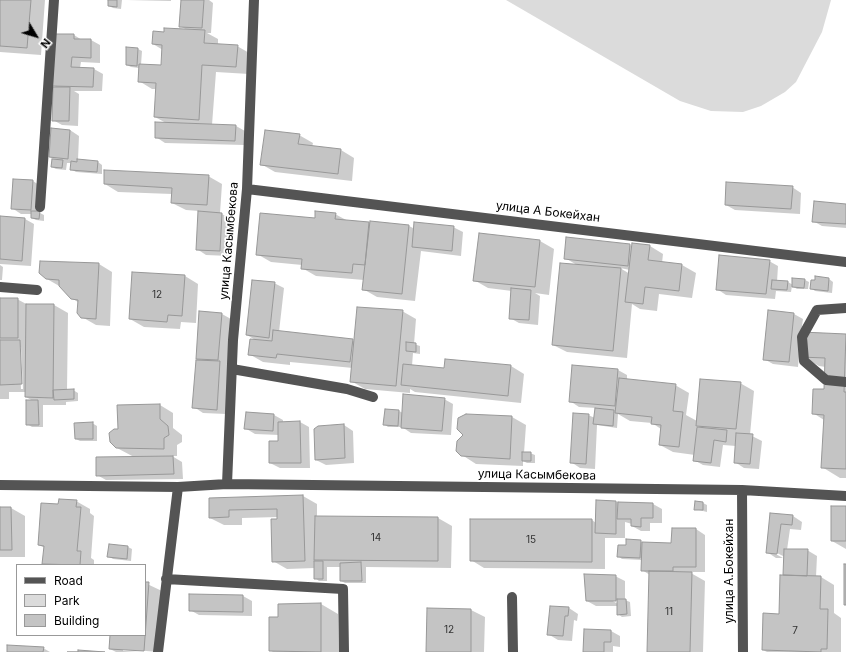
<!DOCTYPE html>
<html>
<head>
<meta charset="utf-8">
<style>
  body { margin:0 }
  #map { position:relative; width:846px; height:652px; overflow:hidden; background:#fff; font-family:Inter,sans-serif }
  canvas { display:block }
  .legend { position:absolute; left:16px; top:564px; width:130px; height:72px; box-sizing:border-box; background:#fff; border:1px solid #999; margin:0; padding:5px 7px; list-style:none; font-size:12px; color:#000 }
  .legend li { display:flex; align-items:center; gap:8px; height:20px }
  .legend b { width:20px; border:1px solid #999 }
  .north { position:absolute; left:16px; top:16px; width:40px; height:40px; -webkit-text-stroke:3px #fff; paint-order:stroke; rotate:128deg; font-size:11px; font-weight:700; line-height:16px; text-align:center; color:#000 }
  .north::after { content:''; display:block; margin:auto; width:14px; height:18px; background:#000; clip-path:polygon(50% 0,100% 100%,50% 72%,0 100%) }
</style>
</head>
<body>
<div id="map">
<canvas width="846" height="652"></canvas>
<ul class="legend">
<li><b style="height:5px;background:#545454"></b>Road</li>
<li><b style="height:11px;background:#dbdbdb"></b>Park</li>
<li><b style="height:11px;background:#c4c4c4"></b>Building</li>
</ul>
<div class="north">N</div>
</div>
<script>
const g = document.querySelector('canvas').getContext('2d');
g.lineJoin = 'round';
function fill(path, color) { g.fillStyle = color; g.fill(path, 'evenodd'); }
const poly = rows => new Path2D(rows.map(r => 'M' + r).join(''));
function trace(path, color, width, dash) { g.strokeStyle = color; g.lineWidth = width; g.lineCap = dash ? 'butt' : 'round'; g.setLineDash(dash || []); g.stroke(path); }
function write(font, color, halo, rows, align = 'center') {
  g.font = font + ' Inter,sans-serif'; g.lineWidth = 3.5; g.setLineDash([]); g.textBaseline = 'middle'; g.strokeStyle = halo; g.fillStyle = color; for (const [text, x, y, turn = 0] of rows) {
    g.save(); g.translate(x, y); g.rotate((+turn || 0) * Math.PI / 180); g.textAlign = isNaN(turn) ? turn : align; if (halo) g.strokeText(text, 0, 0); g.fillText(text, 0, 0); g.restore();
  }
}
fill(poly([
  [506,0,831,0,822,32,796,82,785,92,761,106,743,112,711,111,680,101]
]), '#dbdbdb');
fill(poly([
  [0,0,45,0,41,55,0,52],
  [109,0,122,0,121,9,113,8,109,6],
  [127,0,171,0,171,1],
  [182,0,214,0,209,0,213,3,211,33,207,33,218,39,218,45,237,46,251,54,249,74,216,72,212,125,236,126,245,131,244,145,165,143,156,137,166,123,155,117,157,89,152,89,139,81,139,68,131,67,127,65,138,49,142,51,141,65,162,66,163,50,153,44,165,33,187,30,180,26],
  [74,35,82,40,91,40,100,45,100,63,81,62,80,68,94,69,103,74,102,91,74,91,79,94,78,126,62,125,53,120,58,88,53,85],
  [52,129,70,130,79,136,78,160,98,162,102,165,102,174,76,172,71,169,72,163,67,163,66,170,56,169,52,167,57,161,50,157],
  [299,135,313,143,312,147,341,150,354,158,352,181,275,172,261,164],
  [208,176,222,184,220,213,231,219,229,256,206,255,197,249,199,211,186,210,172,203,172,194,118,192,105,184],
  [14,180,33,181,42,187,40,213,44,215,44,221,36,220,32,218,32,214,21,214,12,208],
  [792,187,801,193,800,214,735,210,726,205],
  [846,205,846,228,822,226,813,221],
  [335,214,348,221,409,226,415,229,453,227,463,232,461,256,421,251,415,301,377,297,363,289,364,280,316,276,302,268,302,265,271,262,257,254,316,219],
  [0,217,25,219,34,224,31,266,0,264],
  [479,235,540,241,554,249,549,295,535,293,540,296,538,325,519,323,510,318,512,291,488,288,474,280],
  [630,245,633,247,650,246,663,254,662,263,682,265,696,273,692,298,659,294,657,311,640,309,632,304,627,358,567,352,553,345,577,265,565,258],
  [620,268,630,270,630,274],
  [769,261,778,266,777,282,788,282,793,285,805,280,809,282,808,289,797,289,792,286,791,292,776,291,775,299,726,295,717,289],
  [99,264,112,272,110,326,96,325,82,317,79,303,72,298,61,287,47,279],
  [0,265,3,267,2,280,0,280],
  [185,276,198,284,196,323,181,322,180,329,144,327,130,319],
  [816,277,829,279,833,282,832,293,815,291,811,288],
  [274,283,284,288,279,332,355,341,402,311,416,319,414,344,420,346,420,354,413,353,412,366,445,369,511,366,524,374,521,403,415,392,410,389,410,393,365,389,351,381,353,368,290,362,290,365,263,362,249,354,257,341,247,335],
  [0,299,17,299,28,305,54,305,68,313,67,391,73,390,78,393,78,401,66,402,66,405,43,405,43,427,32,427,27,424,33,401,26,397,26,392,9,392,9,399,0,399],
  [19,347,21,347,23,389,21,389],
  [200,312,222,314,231,319,226,414,203,413,194,407],
  [794,314,803,319,801,333,846,335,846,478,840,478,822,467,824,420,813,413,825,390,826,367,819,366,801,356,800,345,798,367,773,364,764,359],
  [618,370,627,375,627,380,675,385,689,393,686,415,697,421,740,383,754,391,750,435,762,441,759,469,744,468,735,462,736,446,723,445,720,467,703,465,694,460,695,455,673,452,660,445,661,429,652,423,630,421,618,414,617,428,597,425,595,469,580,468,571,462,588,415,595,418,596,408,579,407,570,401],
  [696,425,703,429,696,428],
  [444,399,453,404,451,435,411,433,402,427,388,427,384,424,399,411,403,413],
  [160,405,173,413,173,428,182,435,182,442,177,445,177,456,172,456,182,462,183,479,106,480,97,475,134,457,117,448,119,430],
  [274,415,283,420,283,422,300,422,309,427,310,468,280,468,270,463,279,442,279,435,255,434,245,428],
  [512,417,526,425,524,453,530,453,535,455,535,463,527,463,523,461,523,466,476,464,462,455],
  [92,423,97,426,97,441,80,441,76,439],
  [344,425,353,431,354,463,326,465,316,460],
  [303,496,317,504,317,517,438,518,452,526,451,568,366,567,366,583,345,583,341,581,341,567,327,567,327,581,319,581,315,578,315,568,287,569,273,561,278,517,242,518,242,525,224,525,210,518,210,499],
  [76,501,90,509,90,513,94,516,91,558,94,560,94,565,46,565,43,563,45,548,39,545,59,506],
  [597,501,653,504,662,509,662,523,650,523,650,531,641,531,632,526,632,524,625,522,625,538,605,538,605,569,484,568,471,560,592,520,596,523],
  [703,503,707,505,707,512,695,509],
  [846,507,846,549,832,541],
  [0,508,11,508,25,516,25,557,0,557],
  [771,514,793,516,802,522,801,530,790,529,787,550,807,550,817,556,816,577,821,577,834,585,834,613,841,618,841,652,767,652,763,650,780,615,788,577,784,574,785,557,773,551,772,552,783,558,776,558,767,552],
  [673,529,696,529,705,535,705,572,689,572,705,581,703,652,648,652,650,575,642,570,642,560,622,559,618,556,627,547,641,541,645,544,672,544],
  [128,547,132,549,131,561,113,559,108,556],
  [615,576,625,581,625,600,630,602,631,616,622,617,618,614,618,606,596,606,587,601],
  [612,598,618,601,618,604,611,600],
  [145,583,162,591,158,652,123,649,123,651,139,652,116,652,110,649,111,635,145,635],
  [243,596,252,601,252,616,199,615,190,610],
  [321,604,338,614,339,652,273,652,270,650,279,618],
  [569,608,578,614,577,621,574,620,572,641,558,640,548,634],
  [428,609,471,610,485,617,484,652,427,652],
  [611,631,620,636,620,647,613,646,613,652,584,652],
  [43,648,50,652,8,652]
]), '#0003');
const building = poly([
  [0,0,31,0,27,48,0,46,0,0],
  [108,0,117,0,117,7,108,6,108,0],
  [181,0,204,0,202,28,179,27,181,0],
  [164,28,205,30,204,43,238,45,236,67,202,65,199,120,154,117,156,83,138,82,139,64,161,65,162,45,152,44,153,31,164,32,164,28],
  [53,34,74,34,74,39,91,39,91,58,72,57,71,67,94,68,93,87,52,86,53,34],
  [126,47,138,48,137,66,126,65,126,47],
  [53,87,70,87,69,121,52,121,53,87],
  [155,122,236,125,235,141,155,138,155,122],
  [51,128,70,130,68,159,49,157,51,128],
  [265,130,300,134,298,144,341,149,338,174,260,165,265,130],
  [52,159,63,160,62,168,51,167,52,159],
  [77,159,98,161,97,172,70,170,71,161,77,162,77,159],
  [104,170,209,175,207,205,171,203,172,188,104,184,104,170],
  [13,179,33,180,31,210,11,209,13,179],
  [726,182,793,186,791,209,725,205,726,182],
  [814,201,846,204,846,224,812,222,814,201],
  [31,211,40,211,39,219,31,218,31,211],
  [198,211,222,213,220,251,196,250,198,211],
  [315,211,336,213,335,219,369,222,365,265,353,264,352,273,301,269,302,259,256,255,260,213,315,218,315,211],
  [0,216,25,218,22,261,0,259,0,216],
  [370,221,409,225,402,294,362,290,370,221],
  [414,222,454,226,452,251,412,247,414,222],
  [479,233,540,240,535,287,473,281,479,233],
  [566,237,630,244,628,266,564,259,566,237],
  [632,243,650,245,648,260,682,264,679,291,645,287,643,304,625,302,632,243],
  [719,255,770,260,766,294,716,290,719,255],
  [40,261,99,263,96,319,81,318,77,313,78,300,71,299,59,286,59,280,46,279,39,273,40,261],
  [560,263,621,268,613,351,552,345,560,263],
  [132,272,185,275,182,316,168,315,167,322,129,319,132,272],
  [815,276,829,278,828,291,810,289,811,280,815,280,815,276],
  [792,278,805,279,804,288,792,287,792,278],
  [252,280,275,282,269,338,246,335,252,280],
  [772,280,788,281,787,290,771,289,772,280],
  [511,288,531,290,529,320,509,319,511,288],
  [0,298,18,298,18,338,0,338,0,298],
  [26,304,54,304,53,398,25,397,26,304],
  [357,307,403,310,396,386,350,382,357,307],
  [768,310,794,313,789,362,763,360,768,310],
  [199,311,222,313,218,360,196,359,199,311],
  [273,330,353,339,350,362,277,354,276,358,248,355,250,339,272,341,273,330],
  [801,332,846,334,844,392,846,392,846,469,821,468,824,415,812,414,813,389,824,389,825,358,800,357,801,332],
  [0,340,20,340,22,384,0,385,0,340],
  [406,342,416,343,416,352,406,351,406,342],
  [445,359,511,365,508,396,401,385,403,364,444,368,445,359],
  [196,360,220,361,217,410,192,408,196,360],
  [572,365,618,369,615,406,569,402,572,365],
  [619,378,676,384,673,411,683,412,679,447,659,445,661,425,651,424,652,417,615,413,619,378],
  [700,379,741,382,736,429,696,426,700,379],
  [74,389,74,399,54,400,53,390,74,389],
  [403,394,445,398,442,431,401,428,403,394],
  [26,400,38,400,39,425,26,425,26,400],
  [160,404,160,419,168,426,169,435,164,438,164,449,116,448,110,442,109,433,114,429,118,429,117,405,160,404],
  [595,408,614,410,613,426,593,424,595,408],
  [385,409,399,410,398,426,383,425,385,409],
  [246,412,274,414,273,431,244,429,246,412],
  [573,413,589,414,586,464,570,463,573,413],
  [466,414,512,416,510,459,461,456,456,451,457,441,463,435,457,429,458,418,466,414],
  [300,421,301,463,269,463,269,441,278,441,278,422,300,421],
  [93,422,93,439,75,439,74,423,93,422],
  [344,424,345,458,315,460,314,429,318,426,344,424],
  [697,427,727,430,726,442,714,440,711,463,693,461,697,427],
  [736,433,753,434,750,464,734,463,736,433],
  [522,452,531,452,531,461,522,461,522,452],
  [173,456,174,474,96,476,96,457,173,456],
  [303,495,305,561,272,562,271,519,277,519,277,509,229,510,229,517,209,518,209,498,303,495],
  [59,499,77,500,76,507,81,507,77,551,81,551,80,565,42,564,44,546,38,545,41,503,58,504,59,499],
  [596,500,616,501,616,534,595,533,596,500],
  [695,501,703,502,703,510,694,510,695,501],
  [618,502,653,503,653,518,641,518,641,527,631,526,631,519,617,519,618,502],
  [831,506,846,506,846,541,831,541,831,506],
  [0,507,11,507,12,550,0,550,0,507],
  [770,513,793,515,792,525,781,524,777,554,766,553,770,513],
  [315,516,438,517,438,561,314,560,315,516],
  [470,519,592,519,592,562,470,561,470,519],
  [672,528,696,528,696,567,673,567,673,571,641,571,642,542,671,543,672,528],
  [626,539,641,540,640,558,617,557,618,545,626,545,626,539],
  [109,544,128,546,127,559,107,557,109,544],
  [784,549,808,549,807,576,783,575,784,549],
  [314,561,323,561,323,579,314,579,314,561],
  [361,562,362,581,340,581,340,563,361,562],
  [844,564,846,564,846,605,844,605,844,564],
  [649,571,692,572,690,652,647,652,649,571],
  [584,574,616,575,616,601,586,601,584,574],
  [780,575,821,576,820,609,828,609,827,649,821,649,821,652,762,650,763,613,779,614,780,575],
  [145,582,149,582,144,651,109,649,110,635,145,635,145,582],
  [189,594,243,595,243,612,189,611,189,594],
  [617,599,626,599,627,614,617,615,617,599],
  [321,603,321,652,269,651,269,617,278,617,278,604,321,603],
  [550,606,569,607,568,616,565,616,563,636,547,635,550,606],
  [427,608,471,609,471,652,426,652,427,608],
  [584,629,611,630,611,642,604,642,604,652,583,652,584,629],
  [7,645,44,647,43,652,7,652,7,645],
  [78,650,105,652,67,652,78,652,78,650]
]);
fill(building, '#c4c4c4');
trace(building, '#989898', 1);
trace(poly([
  [247,189,846,262],
  [40,207,54,0],
  [0,287,37,290],
  [846,308,817,310,802,337,804,361,826,380,846,382],
  [232,369,347,389,373,397],
  [227,484,233,340,247,189,254,0],
  [0,485,178,487,227,484,742,490,846,496],
  [742,490,743,652],
  [166,579,343,589,344,652],
  [512,597,513,652],
  [158,652,178,487]
]), '#545454', 10);
write('10px', '#313131', null, [
  ["12",157,295],
  ["14",376,538],
  ["15",531,540],
  ["11",669,612],
  ["12",449,630],
  ["7",795,631]
]);
write('12px', '#000', '#fff', [
  ["улица А Бокейхан",548,212,7],
  ["улица Касымбекова",229,241,-85],
  ["улица Касымбекова",537,475,1],
  ["улица А.Бокейхан",729,571,-90]
]);
</script>
</body>
</html>
